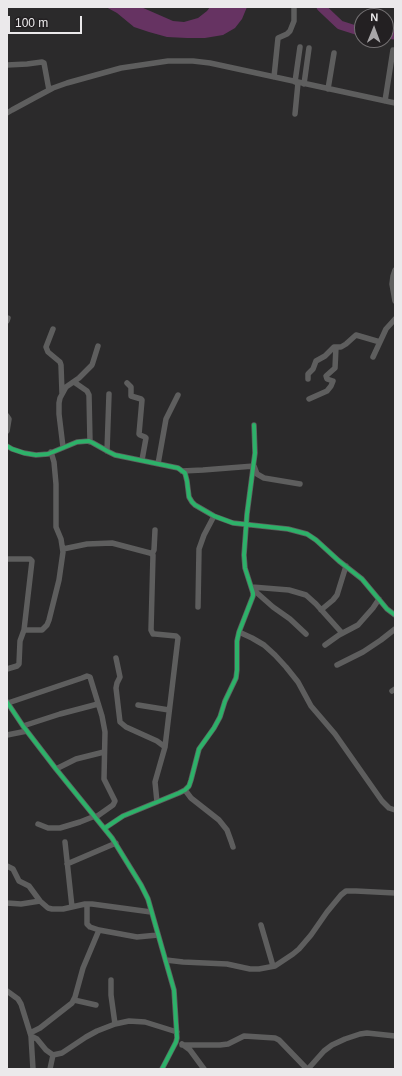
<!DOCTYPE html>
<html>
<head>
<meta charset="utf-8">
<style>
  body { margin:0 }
  #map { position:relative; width:402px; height:1076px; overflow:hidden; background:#2b2a2b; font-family:Arial,sans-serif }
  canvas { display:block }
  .frame { position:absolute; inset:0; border:8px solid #ebe9eb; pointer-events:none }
  .north { position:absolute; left:354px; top:8px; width:40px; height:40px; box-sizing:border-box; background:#232022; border:1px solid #737072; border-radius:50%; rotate:1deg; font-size:11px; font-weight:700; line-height:16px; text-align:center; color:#ebe9eb }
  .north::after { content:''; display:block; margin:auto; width:14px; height:18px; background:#a8a6a8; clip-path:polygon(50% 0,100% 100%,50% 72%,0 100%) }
  .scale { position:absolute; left:8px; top:16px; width:74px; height:18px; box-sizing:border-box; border:2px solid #ebe9eb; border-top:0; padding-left:5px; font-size:12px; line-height:14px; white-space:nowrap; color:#ebe9eb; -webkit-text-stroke:3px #232022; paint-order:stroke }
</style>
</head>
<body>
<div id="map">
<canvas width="402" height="1076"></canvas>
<div class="frame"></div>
<div class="north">N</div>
<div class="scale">100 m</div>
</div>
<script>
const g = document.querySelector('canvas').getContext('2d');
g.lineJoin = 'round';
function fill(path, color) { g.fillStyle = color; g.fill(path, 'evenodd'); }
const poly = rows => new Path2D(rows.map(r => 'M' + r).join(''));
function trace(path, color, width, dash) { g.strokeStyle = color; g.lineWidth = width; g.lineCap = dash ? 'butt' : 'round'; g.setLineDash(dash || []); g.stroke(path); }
fill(poly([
  [106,7,141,7,173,21,184,22,198,18,207,11,210,7,247,7,242,19,235,28,223,35,205,38,187,38,167,37,149,32,134,27,117,13]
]), '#663362');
trace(poly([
  [321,7,340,25,362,32],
  [386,34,395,35]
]), '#663362', 9);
trace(poly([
  [7,65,27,64,42,62,44,63,49,90],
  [274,77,278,38,287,34,290,31,294,21,294,7],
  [295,82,300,47],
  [304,84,309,48],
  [328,89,334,53],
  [385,101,393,50],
  [7,113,12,110,36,97,53,88,67,83,121,68,168,61,193,61,210,63,395,103],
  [295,114,298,83],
  [395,270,393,276,392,284,395,301],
  [7,321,8,318],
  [53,329,46,347,48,352,60,362,61,365,62,393],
  [373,357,386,329,395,319],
  [308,379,308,374,313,369,316,361,325,356,334,347,341,347,346,344,356,335,380,342],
  [74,382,87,391,89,395,90,442],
  [127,383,131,387,131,396,141,399,142,400,139,434,140,435,145,437,146,438,142,460],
  [309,399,327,391,331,386,333,381,327,379,326,376,335,368,336,347],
  [7,416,9,419,7,431],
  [7,446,12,449,24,453,36,455,48,454,77,442,89,441,93,443,109,452,115,455,178,468,185,473,187,481,189,497,192,502,195,505,214,516,233,523,288,529,307,534,316,540,339,561,362,579,387,609,395,615],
  [63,447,59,414,59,403,60,398,66,387,79,378,92,365,93,362,98,346],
  [107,451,109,394],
  [158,464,166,419,178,395],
  [182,471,203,470,254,466,257,474,264,478,300,484],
  [63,549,87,544,112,543,150,553,153,555,151,630,153,634,155,634,176,636,178,638,165,747,155,782,157,802],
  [152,554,154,550,155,530],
  [7,559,30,559,32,561,24,630],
  [252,587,289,590,306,595,316,604,342,633],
  [253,590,256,592,273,607,290,619,306,634],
  [198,607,199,549,204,535,214,516],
  [321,610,333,600,337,595,346,566],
  [239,632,252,638,264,645,275,655,286,667,298,682,311,706,335,734,382,801,389,808,395,810],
  [325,645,339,635,358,625,373,608,379,599],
  [116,658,120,677,117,683,116,688,120,722,126,727,157,741,165,747],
  [337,665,363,652,381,640,395,629],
  [7,669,17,666,19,664,20,641,24,630,42,630,47,625,49,620,59,580,63,552,61,539,56,527,56,484,54,462,51,452],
  [392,691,395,689],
  [7,702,23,726,56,769,112,838,141,885,148,899,174,990,177,1038,176,1042,162,1069],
  [8,703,82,678,87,676,90,677,102,716,105,732,104,779,115,801,113,805,96,817],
  [138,705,169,710],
  [23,726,60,714,98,704],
  [7,735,27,731],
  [56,769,76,759,104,752],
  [185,790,191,798,219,820,227,830,231,841,233,847],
  [38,824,48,828,60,828,80,822,95,816],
  [105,828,123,816,179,793,185,790,189,786,191,780,199,749,214,728,220,717,225,701,236,678,237,670,237,641,239,632,253,596,253,593,245,568,244,555,247,514,255,453,254,425],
  [65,842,72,907],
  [67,864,116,843],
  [7,866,13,869,19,881,29,886,40,901,48,908,52,909,63,909,85,904,92,904,151,912],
  [7,903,21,904,40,901],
  [87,904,87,924,90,927,99,930,137,937,158,935],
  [261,925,273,966],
  [166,960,183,962,227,964,250,969,259,969,275,966,293,954,299,949,311,935,327,912,341,895,346,891,356,891,395,893],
  [111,980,111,995,115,1024],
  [7,991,18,999,21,1004,31,1036,37,1039,46,1050,53,1055,62,1053,86,1037,97,1031,115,1024,129,1021,145,1022,177,1032],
  [74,1000,96,1005],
  [30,1033,40,1028,72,1003,75,997,83,968,99,930],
  [31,1036,33,1069],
  [182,1044,190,1050,204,1069],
  [182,1045,220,1045,228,1044,244,1036,275,1038,279,1040,307,1069],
  [50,1069,53,1055],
  [308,1069,324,1051,332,1045,345,1039,360,1034,367,1033,395,1036]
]), '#5e5e5e', 5.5);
trace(poly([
  [7,446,12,449,24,453,36,455,48,454,77,442,89,441,93,443,109,452,115,455,178,468,185,473,187,481,189,497,192,502,195,505,214,516,233,523,288,529,307,534,316,540,339,561,362,579,387,609,395,615],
  [7,702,23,726,56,769,112,838,141,885,148,899,174,990,177,1038,176,1042,162,1069],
  [105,828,123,816,179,793,185,790,189,786,191,780,199,749,214,728,220,717,225,701,236,678,237,670,237,641,239,632,253,596,253,593,245,568,244,555,247,514,255,453,254,425]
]), '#2db169', 4);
</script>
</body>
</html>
